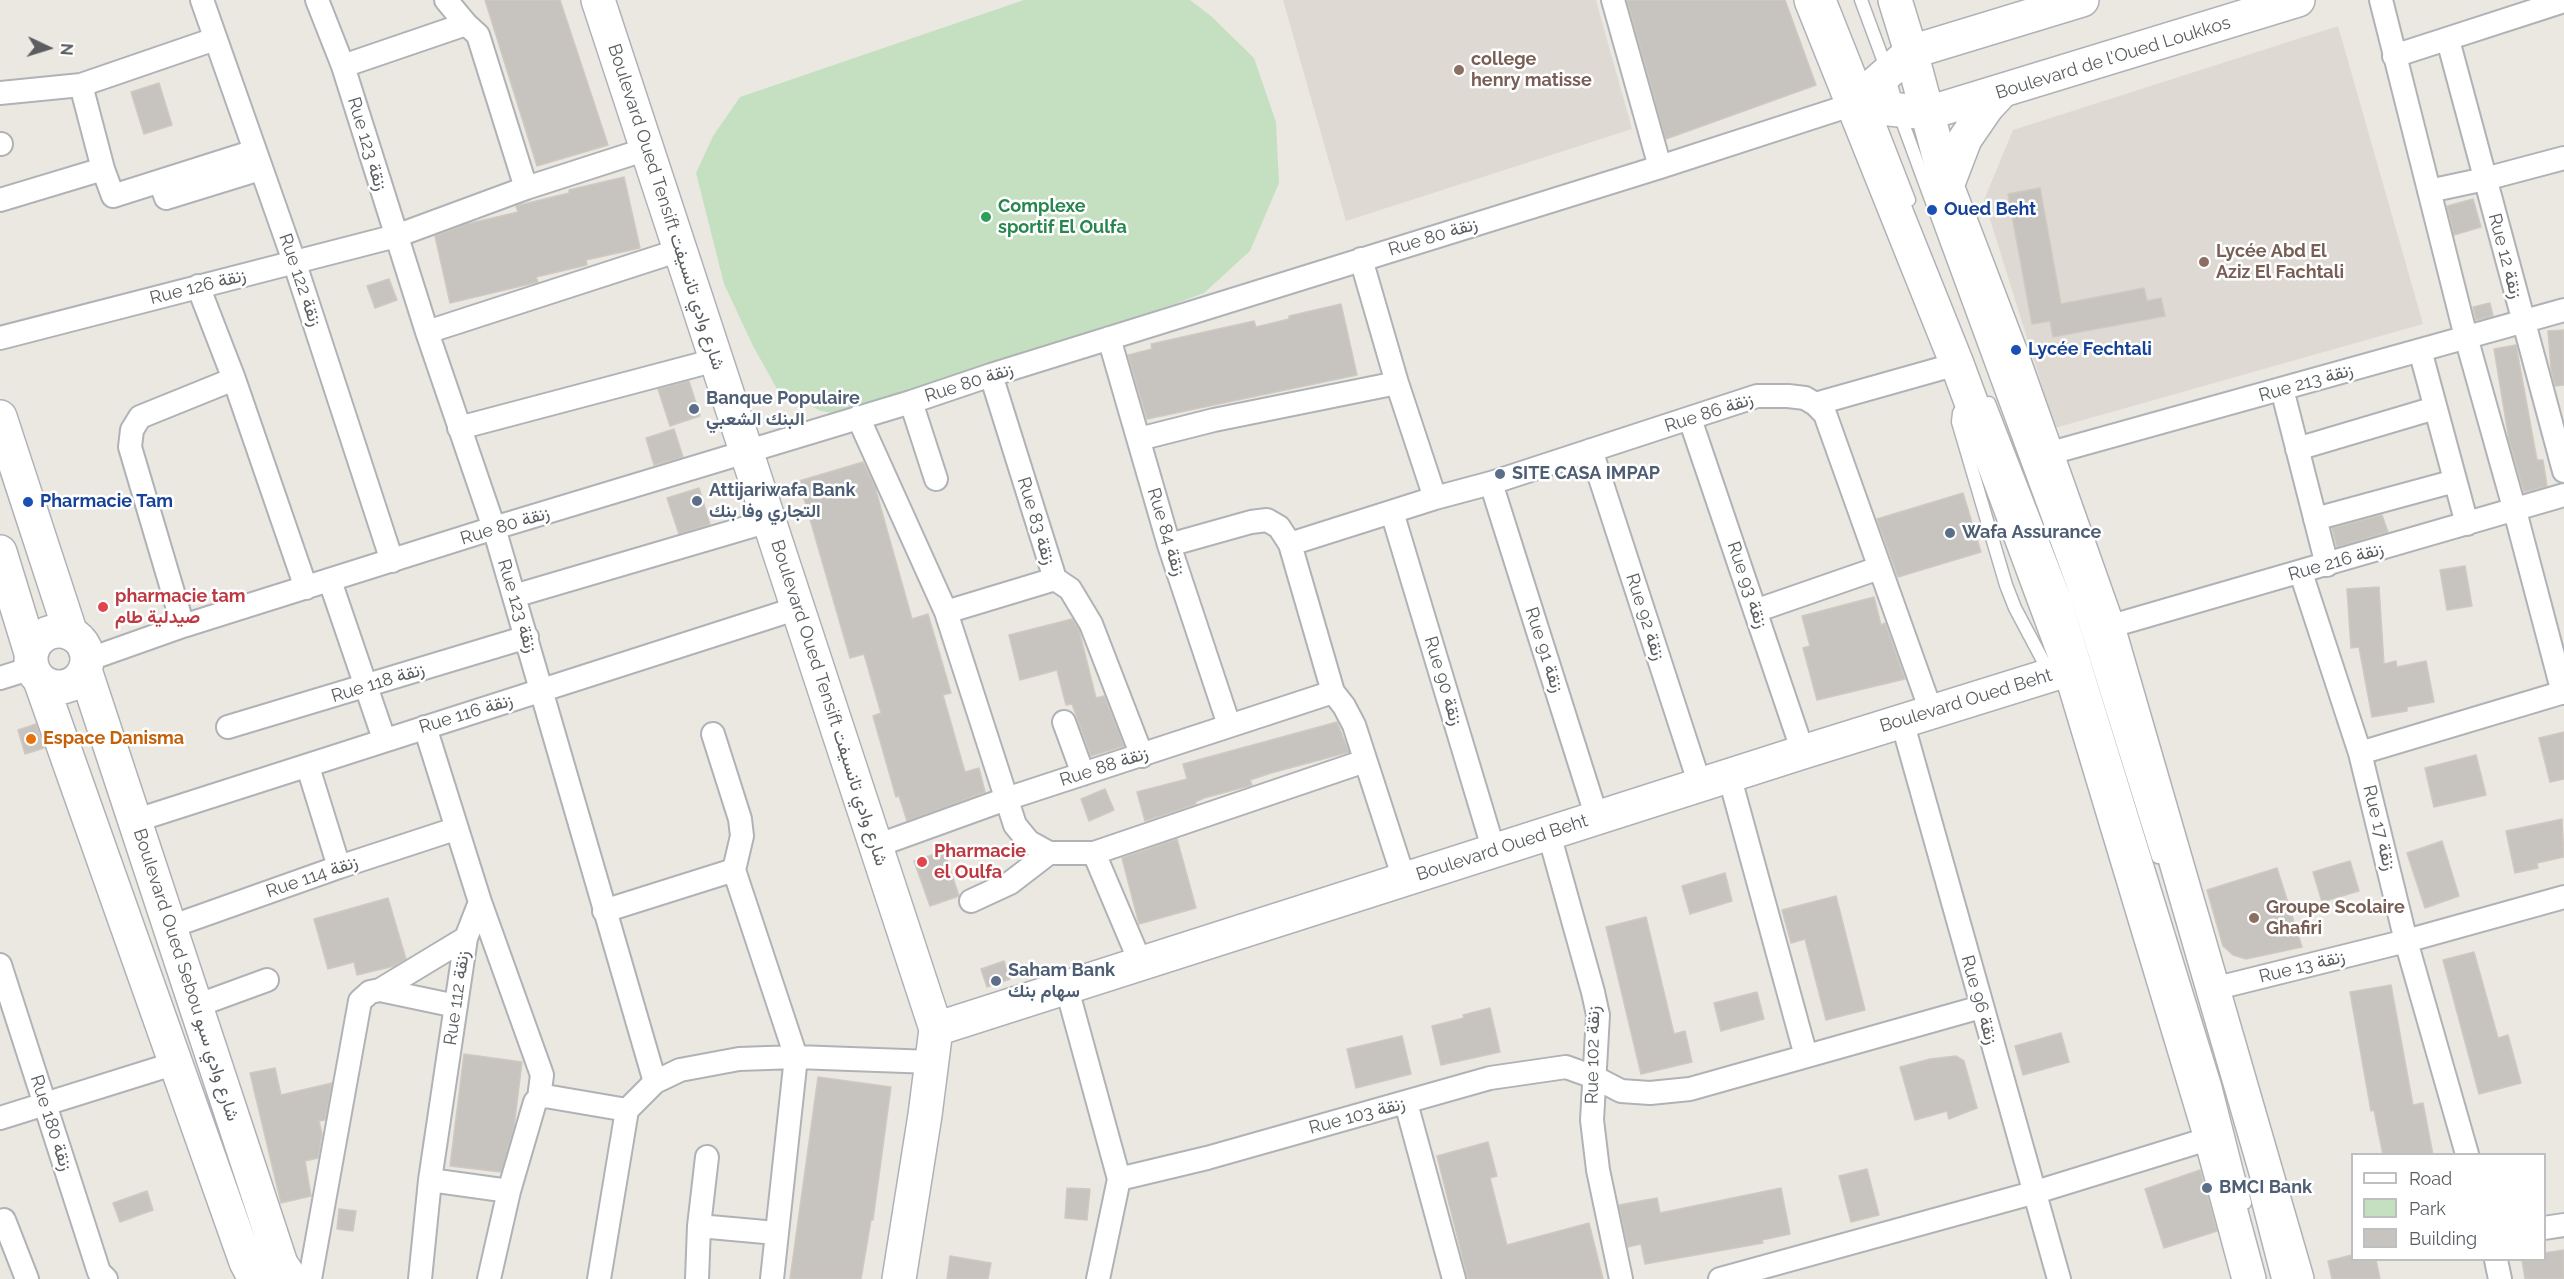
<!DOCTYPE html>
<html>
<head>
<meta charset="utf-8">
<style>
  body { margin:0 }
  #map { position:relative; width:2564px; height:1279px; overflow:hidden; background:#ebe8e2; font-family:Raleway,sans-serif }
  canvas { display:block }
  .legend { position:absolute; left:2351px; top:1153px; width:195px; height:108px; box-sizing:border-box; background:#fff; border:2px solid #bdbfc0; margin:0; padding:8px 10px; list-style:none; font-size:18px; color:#5a5e61 }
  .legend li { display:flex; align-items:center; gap:12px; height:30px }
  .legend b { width:30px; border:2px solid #bdbfc0 }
  .north { position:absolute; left:18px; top:18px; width:60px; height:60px; -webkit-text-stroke:4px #fff; paint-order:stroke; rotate:94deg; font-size:16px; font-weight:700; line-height:24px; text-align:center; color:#5a5e61 }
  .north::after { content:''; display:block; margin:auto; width:21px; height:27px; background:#5a5e61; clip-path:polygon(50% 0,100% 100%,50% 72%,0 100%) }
</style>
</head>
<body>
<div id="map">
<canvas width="2564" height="1279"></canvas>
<ul class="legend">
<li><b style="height:8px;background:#fff"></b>Road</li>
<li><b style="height:16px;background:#c5e0c1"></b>Park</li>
<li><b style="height:16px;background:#c7c3be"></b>Building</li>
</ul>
<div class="north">N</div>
</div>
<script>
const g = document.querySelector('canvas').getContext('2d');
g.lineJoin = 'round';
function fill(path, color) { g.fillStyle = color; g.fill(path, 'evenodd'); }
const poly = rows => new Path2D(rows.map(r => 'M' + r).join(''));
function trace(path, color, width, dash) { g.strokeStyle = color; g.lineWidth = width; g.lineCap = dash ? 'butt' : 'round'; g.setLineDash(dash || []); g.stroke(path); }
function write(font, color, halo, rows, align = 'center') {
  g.font = font + ' Raleway,Vazirmatn,sans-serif'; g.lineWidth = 5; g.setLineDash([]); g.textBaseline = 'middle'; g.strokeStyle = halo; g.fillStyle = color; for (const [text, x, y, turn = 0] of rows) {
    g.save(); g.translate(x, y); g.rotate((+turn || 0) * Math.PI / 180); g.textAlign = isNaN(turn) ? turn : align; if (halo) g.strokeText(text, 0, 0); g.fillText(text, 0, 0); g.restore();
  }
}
fill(poly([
  [1283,0,1596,0,1632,129,1346,221],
  [2338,26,2423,324,2055,428,1984,200,2013,130]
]), '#ded9d3');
fill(poly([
  [1024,0,1190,0,1211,16,1254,58,1276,122,1279,183,1250,251,1204,293,957,385,858,417,821,411,777,389,753,346,724,284,696,173,713,136,740,97]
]), '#c5e0c1');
const building = poly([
  [485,0,560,0,608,145,537,166,485,0],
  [1627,0,1785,0,1816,85,1666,139,1627,0],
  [159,83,172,125,144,134,131,92,159,83],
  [624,177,640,248,586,260,587,265,536,277,538,282,450,303,435,236,467,224,518,212,516,206,569,193,569,190,624,177],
  [2040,188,2061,304,2144,288,2147,301,2161,298,2165,316,2053,337,2050,321,2032,324,2008,194,2040,188],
  [2473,199,2481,227,2454,235,2447,206,2473,199],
  [389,279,397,300,375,308,367,286,389,279],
  [2490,303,2493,316,2476,320,2473,307,2490,303],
  [1341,304,1357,375,1147,419,1128,355,1152,349,1151,344,1254,321,1256,327,1289,319,1289,316,1341,304],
  [2564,330,2564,385,2555,386,2551,369,2548,331,2564,330],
  [2516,345,2537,460,2543,460,2547,486,2524,492,2509,440,2494,349,2516,345],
  [689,381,700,416,670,426,658,389,689,381],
  [674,429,683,457,654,465,646,438,674,429],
  [863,462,875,487,912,619,928,614,951,693,943,695,965,772,979,768,985,792,907,821,899,796,896,797,873,716,881,713,864,654,850,658,799,481,863,462],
  [699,488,710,524,679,534,667,498,699,488],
  [1963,493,1981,552,1898,577,1877,519,1963,493],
  [2382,515,2388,532,2337,547,2332,528,2382,515],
  [2465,566,2472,606,2447,610,2440,570,2465,566],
  [2379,587,2384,664,2396,661,2397,667,2426,661,2434,702,2407,707,2407,711,2372,717,2359,647,2351,648,2347,589,2379,587],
  [1874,597,1881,625,1885,623,1905,679,1817,700,1803,648,1810,646,1802,616,1874,597],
  [1072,619,1079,630,1096,698,1104,696,1124,746,1091,756,1072,704,1066,705,1057,670,1020,680,1009,635,1072,619],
  [1337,722,1349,752,1271,773,1250,780,1252,785,1204,798,1195,802,1196,804,1145,821,1137,792,1187,779,1183,764,1337,722],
  [36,724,44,748,25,754,18,730,36,724],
  [2564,732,2564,779,2550,782,2539,738,2564,732],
  [2476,755,2486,795,2434,807,2425,768,2476,755],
  [1105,789,1114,810,1089,821,1081,799,1105,789],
  [2562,819,2564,857,2537,863,2538,868,2515,873,2506,831,2562,819],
  [1177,839,1196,908,1139,924,1122,858,1177,839],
  [2442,841,2459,896,2425,908,2407,853,2442,841],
  [944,851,959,896,930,906,914,861,944,851],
  [2350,861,2359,891,2322,902,2313,872,2350,861],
  [2277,868,2302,947,2246,959,2233,955,2223,946,2207,890,2277,868],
  [1725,873,1732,901,1690,914,1682,886,1725,873],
  [1836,896,1865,1010,1826,1020,1805,939,1791,943,1782,910,1836,896],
  [388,898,406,959,394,966,357,975,354,962,328,969,314,919,388,898],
  [1646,917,1674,1034,1685,1031,1692,1062,1641,1074,1606,927,1646,917],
  [2474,952,2498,1038,2508,1035,2521,1083,2479,1094,2443,960,2474,952],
  [1004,961,1010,979,987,987,981,969,1004,961],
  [2391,985,2413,1105,2423,1103,2433,1155,2383,1155,2374,1110,2371,1111,2350,992,2391,985],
  [1757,992,1764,1019,1721,1031,1714,1003,1757,992],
  [1490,1008,1500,1052,1441,1065,1432,1026,1464,1018,1463,1015,1490,1008],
  [2061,1033,2069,1062,2023,1075,2015,1046,2061,1033],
  [1402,1036,1411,1074,1356,1088,1347,1049,1402,1036],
  [464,1054,522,1062,514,1127,501,1172,450,1166,464,1054],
  [1956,1056,1964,1061,1977,1108,1949,1119,1947,1111,1915,1120,1900,1067,1930,1059,1956,1056],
  [275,1068,281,1095,332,1083,325,1120,319,1121,322,1134,318,1158,305,1161,311,1196,281,1203,250,1073,275,1068],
  [818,1077,891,1087,873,1220,871,1220,861,1279,790,1279,818,1077],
  [1488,1142,1497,1176,1490,1178,1507,1245,1589,1223,1603,1279,1468,1279,1437,1156,1488,1142],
  [1867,1169,1879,1215,1851,1222,1839,1176,1867,1169],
  [2200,1170,2217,1231,2164,1248,2145,1189,2200,1170],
  [1067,1188,1090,1189,1087,1220,1065,1218,1067,1188],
  [1781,1188,1790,1234,1762,1240,1763,1243,1645,1264,1641,1244,1628,1247,1619,1205,1657,1198,1660,1213,1781,1188],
  [147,1191,153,1210,120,1222,113,1203,147,1191],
  [339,1209,356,1211,353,1231,337,1229,339,1209],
  [2564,1250,2564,1279,2525,1279,2522,1260,2544,1260,2544,1253,2564,1250],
  [2352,1255,2352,1260,2376,1260,2380,1279,2332,1279,2328,1261,2352,1255],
  [950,1256,991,1263,988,1279,947,1279,950,1256]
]);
fill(building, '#c7c3be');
trace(building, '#cfc9c1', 1.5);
const lane = poly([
  [1830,0,1865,88],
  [1861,0,1888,73,1898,110,2075,591,2158,857],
  [1874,110,1909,200],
  [1989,403,2064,596,2215,1085,2245,1203],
  [1964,404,1959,413,1958,422,2006,585,2015,608,2050,674],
  [2255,1190,2278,1279]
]);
const street = poly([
  [202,0,295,264,392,561],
  [317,0,343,66,427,332,494,528,655,1082],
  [446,0,466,24,478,35,526,188],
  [1613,0,1660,167],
  [2381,0,2466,337,2515,511,2563,693],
  [2448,40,2564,471],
  [2394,56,2564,1],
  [343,66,466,24],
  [81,85,103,169,113,196,255,151],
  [0,93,81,85,215,39],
  [0,144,1,144],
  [160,181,166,198,260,169],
  [2429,191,2485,179,2564,158],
  [0,200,103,169],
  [1361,259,1397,383,1435,498],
  [198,286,234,379,306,588],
  [427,332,680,250],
  [0,338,396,236,526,188,647,149],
  [1109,338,1169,545,1229,725],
  [2420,350,2467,524],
  [991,375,1055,579,1070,589,1091,624,1142,756],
  [2282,389,2327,565],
  [911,402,936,479],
  [1815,404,1957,364],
  [858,417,946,612,1015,825,1029,842,1049,853,1094,853,1365,761],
  [1690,419,1803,752],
  [459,428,716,360],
  [1139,439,1214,420,1397,383],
  [2297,449,2435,408],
  [1591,450,1700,785],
  [2047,454,2564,310],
  [1491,483,1597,818],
  [1392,512,1494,851],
  [2315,519,2455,481],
  [1290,544,1435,498,1491,483,1757,396,1788,396,1805,398,1815,404,1825,414,1931,711],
  [1169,545,1251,522,1267,520,1279,527,1290,544,1333,692,1344,706,1354,725,1404,879],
  [2301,573,2360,753,2406,941,2467,1154],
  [330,581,384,739],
  [514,596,769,521],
  [1755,611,1879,568],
  [946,612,1055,579],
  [183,626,130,447,132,430,140,417,234,379],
  [2108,627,2564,495],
  [87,660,183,626,494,528,911,402,991,375,1660,167,1851,105],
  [0,678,32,668],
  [1902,721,2059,1279],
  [1064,722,1083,774],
  [228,727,527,637],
  [713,734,740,819,742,836,734,870,796,1057,772,1279],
  [2360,753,2564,692],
  [308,767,339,867],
  [1729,775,1806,1056],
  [134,821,798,608],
  [1549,834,1593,992,1598,1015,1592,1120,1598,1170,1621,1279],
  [876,846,1006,799,1333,692],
  [1094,853,1141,964],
  [971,901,1010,883,1049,853],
  [480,902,542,1075,539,1098,535,1102,509,1191,489,1279],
  [604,911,734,870],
  [170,927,339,867,455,829],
  [0,965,99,1272,106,1279],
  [1067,989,1119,1179,1098,1279],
  [2213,989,2406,941,2564,897],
  [380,990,466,938],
  [196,1006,267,980],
  [539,1098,545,1096,627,1110,655,1082,680,1070,739,1059,796,1057,932,1062],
  [1406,1103,1454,1279],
  [0,1118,176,1063],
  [1119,1179,1207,1158,1490,1078,1566,1067,1594,1077,1621,1091,1650,1093,1690,1089,1981,1007],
  [430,1180,509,1191],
  [4,1220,27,1279],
  [699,1226,776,1233],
  [2544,1228,2564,1225],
  [2496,1260,2500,1279],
  [310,1279,360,1001,370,992,380,990,456,1006],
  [420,1279,430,1180,466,938,480,902,425,727],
  [599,1279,627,1110],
  [697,1279,699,1226,707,1157],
  [1720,1279,2036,1192,2211,1138]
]);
const secondary = poly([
  [598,0,936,1029,925,1115,899,1279],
  [1811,0,1957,364,2070,669,2211,1138,2249,1279],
  [1895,0,1911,52,1947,186,2012,356,2108,627,2297,1279],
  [1851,105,1928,113,2298,0],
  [1851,105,1911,52,2082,0],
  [1947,186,1965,139,1987,107,2001,92],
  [0,417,71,634],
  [0,552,31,653],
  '31 659a28 28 0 1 1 56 0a28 28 0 1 1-56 0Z',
  [85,670,281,1264,291,1279],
  [40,680,246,1262,255,1279],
  [936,1029,1803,752,2070,669]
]);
trace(lane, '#afb3b6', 15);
trace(street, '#afb3b6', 26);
trace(secondary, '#aeb2b6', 36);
trace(lane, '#fff', 12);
trace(street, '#fff', 22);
trace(secondary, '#fff', 33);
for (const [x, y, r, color] of [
  [1459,70,6,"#8d6e63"],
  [1932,210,6,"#1a4fb4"],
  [986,217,6,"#2e9e5b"],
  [2204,262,6,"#8d6e63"],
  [2016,350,6,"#1a4fb4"],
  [694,409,6,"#5c6f8a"],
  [1500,474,6,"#5c6f8a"],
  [697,501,6,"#5c6f8a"],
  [28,502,6,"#1a4fb4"],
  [1950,533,6,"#5c6f8a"],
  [103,607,6,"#e0444e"],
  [31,739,6,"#e8710a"],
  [922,862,6,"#e0444e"],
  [2254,918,6,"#8d6e63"],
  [996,981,6,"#5c6f8a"],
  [2207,1188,6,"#5c6f8a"]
]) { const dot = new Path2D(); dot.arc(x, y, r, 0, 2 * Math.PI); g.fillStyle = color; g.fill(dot); trace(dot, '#fff', 2); }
write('18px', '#5a5e61', '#fff', [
  ["Boulevard de l'Oued Loukkos",2113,58,-17],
  ["Rue 123 زنقة",367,144,73],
  ["Boulevard Oued Tensift شارع وادي تانسيفت",666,207,72],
  ["Rue 80 زنقة",1433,237,-17],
  ["Rue 12 زنقة",2505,256,75],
  ["Rue 122 زنقة",300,280,71],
  ["Rue 126 زنقة",198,287,-14],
  ["Rue 80 زنقة",969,383,-18],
  ["Rue 213 زنقة",2306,383,-16],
  ["Rue 86 زنقة",1709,413,-18],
  ["Rue 83 زنقة",1036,521,73],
  ["Rue 80 زنقة",505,526,-17],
  ["Rue 84 زنقة",1166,532,73],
  ["Rue 216 زنقة",2336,562,-16],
  ["Rue 93 زنقة",1747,585,71],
  ["Rue 123 زنقة",517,606,73],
  ["Rue 92 زنقة",1645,617,72],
  ["Rue 91 زنقة",1544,650,72],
  ["Rue 90 زنقة",1443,681,73],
  ["Rue 118 زنقة",378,683,-17],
  ["Boulevard Oued Beht",1966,701,-17],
  ["Boulevard Oued Tensift شارع وادي تانسيفت",829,703,72],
  ["Rue 116 زنقة",466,714,-17],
  ["Rue 88 زنقة",1104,767,-18],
  ["Rue 17 زنقة",2379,828,76],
  ["Boulevard Oued Beht",1502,848,-18],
  ["Rue 114 زنقة",312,877,-19],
  ["Rue 13 زنقة",2302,967,-14],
  ["Boulevard Oued Sebou شارع وادي سبو",186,975,72],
  ["Rue 112 زنقة",457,998,-82],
  ["Rue 96 زنقة",1979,1000,74],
  ["Rue 102 زنقة",1593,1055,-89],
  ["Rue 103 زنقة",1357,1116,-15],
  ["Rue 180 زنقة",51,1123,72]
]);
write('bold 18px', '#785e54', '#fff', [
  ["college",1471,60],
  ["henry matisse",1471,81],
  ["Lycée Abd El",2216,252],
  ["Aziz El Fachtali",2216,273],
  ["Groupe Scolaire",2266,908],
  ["Ghafiri",2266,929]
], 'left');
write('bold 18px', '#27864d', '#fff', [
  ["Complexe",998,207],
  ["sportif El Oulfa",998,228]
], 'left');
write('bold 18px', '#164399', '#fff', [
  ["Oued Beht",1944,210],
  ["Lycée Fechtali",2028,350],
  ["Pharmacie Tam",40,502]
], 'left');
write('bold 18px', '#4e5e75', '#fff', [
  ["Banque Populaire",706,399],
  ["البنك الشعبي",706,420],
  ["SITE CASA IMPAP",1512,474],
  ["Attijariwafa Bank",709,491],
  ["التجاري وفا بنك",709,512],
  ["Wafa Assurance",1962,533],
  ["Saham Bank",1008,971],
  ["سهام بنك",1008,992],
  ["BMCI Bank",2219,1188]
], 'left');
write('bold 18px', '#be3a42', '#fff', [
  ["pharmacie tam",115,597],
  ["صيدلية طام",115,618],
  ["Pharmacie",934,852],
  ["el Oulfa",934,873]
], 'left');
write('bold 18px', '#c56008', '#fff', [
  ["Espace Danisma",43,739]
], 'left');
</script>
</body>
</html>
